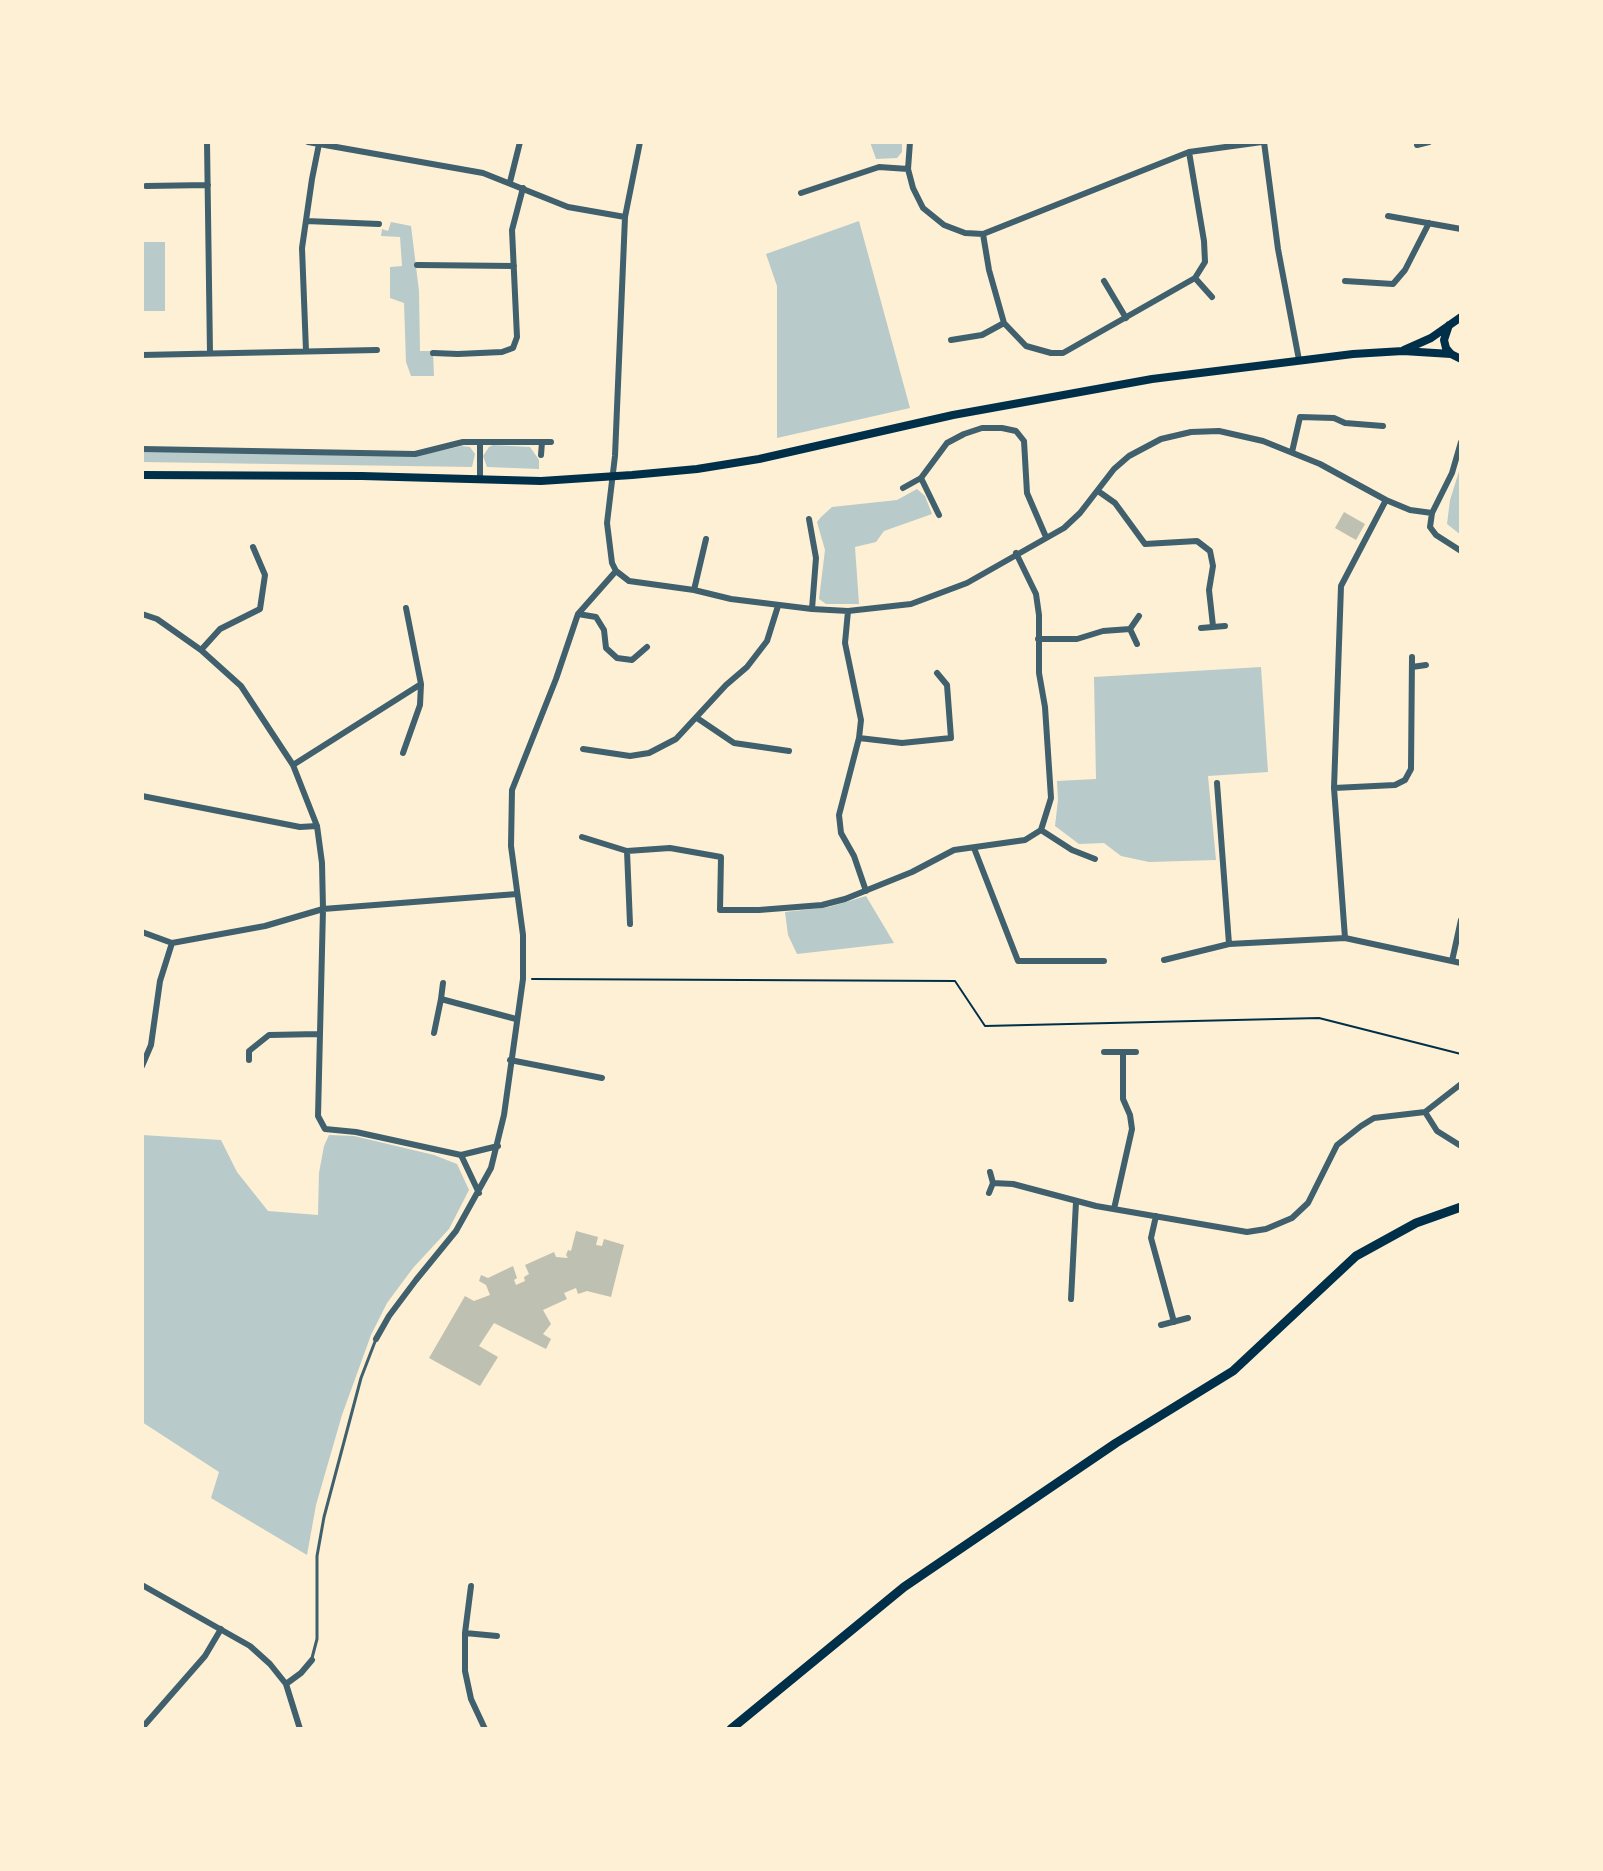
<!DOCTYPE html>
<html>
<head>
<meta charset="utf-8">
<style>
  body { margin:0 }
  #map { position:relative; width:1603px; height:1871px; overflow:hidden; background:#fdf0d5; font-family:"PT Sans",sans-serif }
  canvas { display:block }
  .frame { position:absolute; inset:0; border:144px solid #fdf0d5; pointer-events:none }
</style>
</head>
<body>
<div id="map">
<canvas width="1603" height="1871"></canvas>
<div class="frame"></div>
</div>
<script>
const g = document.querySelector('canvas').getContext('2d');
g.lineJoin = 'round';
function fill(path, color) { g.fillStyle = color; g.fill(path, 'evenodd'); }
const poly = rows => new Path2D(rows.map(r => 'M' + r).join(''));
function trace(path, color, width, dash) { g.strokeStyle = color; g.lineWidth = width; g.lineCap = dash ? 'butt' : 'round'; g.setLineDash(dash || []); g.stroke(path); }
fill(poly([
  [870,142,902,142,902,152,897,158,876,159],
  [859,221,910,408,777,438,777,286,766,254],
  [391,222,411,226,419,291,420,351,433,351,434,376,411,376,406,362,404,303,390,298,390,267,402,266,400,237,381,236,382,229,388,231],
  [142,242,165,242,165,311,142,311],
  [493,445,530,447,539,460,539,469,487,467,483,456,489,447],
  [462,446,470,447,475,454,472,467,142,462,142,451,416,456],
  [1461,465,1461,535,1447,524,1450,500],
  [917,489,925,496,932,514,884,531,876,542,855,547,859,604,826,604,819,599,825,550,817,522,821,517,832,507,897,500],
  [1261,667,1268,772,1208,776,1216,860,1149,862,1121,856,1104,843,1079,844,1055,826,1058,800,1057,781,1096,779,1094,677],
  [866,896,894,943,797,954,788,935,785,912,829,907],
  [142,1135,221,1140,237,1172,268,1211,318,1215,319,1173,324,1146,329,1135,354,1136,434,1155,457,1164,469,1190,449,1229,413,1268,387,1303,371,1335,342,1415,316,1505,307,1555,211,1498,219,1472,142,1422]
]), '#b9caca');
fill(poly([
  [1344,512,1365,524,1356,540,1335,528],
  [576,1231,598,1237,596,1245,602,1246,604,1239,624,1245,611,1297,587,1291,578,1294,576,1288,564,1293,567,1299,543,1310,551,1324,543,1334,551,1339,546,1349,494,1323,479,1346,498,1357,480,1386,429,1358,465,1296,474,1301,490,1295,486,1285,479,1281,481,1275,488,1278,513,1266,517,1278,514,1280,516,1285,525,1281,524,1277,529,1274,525,1265,554,1252,556,1257,568,1258,566,1255,568,1250,571,1251]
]), '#bec0b2');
trace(poly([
  [532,979,955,981,985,1026,1319,1018,1461,1054]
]), '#003049', 2);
trace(poly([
  [312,1658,317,1639,317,1556,324,1517,361,1378,376,1339]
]), '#3f606c', 3);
trace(poly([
  [207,142,210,353],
  [308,142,483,173,568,207,625,217],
  [640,142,625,217,615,456,607,523,612,563,616,571,629,581,694,590,731,599,812,609,848,611,911,604,967,583,1064,528,1080,513,1114,469,1129,456,1161,439,1191,432,1219,431,1263,441,1320,464,1386,500,1410,510,1432,513],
  [910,142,908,169,913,188,923,208,944,225,965,233,983,234,1189,152,1262,142],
  [1264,142,1278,249,1299,360],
  [1417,145,1429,142],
  [510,182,520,142],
  [146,186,208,185],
  [801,193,879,167,908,169],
  [1388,216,1461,229],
  [306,221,379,224],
  [983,234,989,270,1004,323,1026,346,1051,353,1063,353,1195,278,1205,262,1204,241,1189,152],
  [417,265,514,266],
  [1195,278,1212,297],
  [1104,281,1126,318],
  [1345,281,1393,284,1405,270,1429,223],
  [951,340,982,335,1004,323],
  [306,351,302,248,312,179,319,144],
  [433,353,458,354,502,352,513,348,517,337,512,230,523,188],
  [142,355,377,350],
  [1461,442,1452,473,1432,513,1430,527,1436,535,1461,551],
  [142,449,415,454,463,442,551,442],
  [1292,452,1300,417,1334,418,1345,423,1383,426],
  [541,455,542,442],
  [921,478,939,515],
  [480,480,480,442],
  [903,488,921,478,947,443,964,434,982,428,1002,428,1016,431,1024,441,1027,493,1046,537],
  [1098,491,1115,503,1145,544,1197,541,1210,551,1213,566,1209,590,1213,626],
  [809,519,816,558,812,609],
  [694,590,706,539],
  [848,611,845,643,861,720,859,738,839,815,841,833,854,856,866,891],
  [142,614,157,619,201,650,241,686,293,765,317,826,322,863,323,909,318,1116,325,1129,356,1132,461,1155,479,1193],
  [578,614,596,617,604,630,606,648,617,658,632,660,647,647],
  [1201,628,1225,626],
  [1130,629,1137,644],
  [1038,639,1077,639,1103,631,1130,629,1139,616],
  [201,650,220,629,260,609,265,575,253,547],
  [1412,667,1426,665],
  [697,718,734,743,789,751],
  [859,738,902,743,951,738,947,685,937,673],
  [583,749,630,756,649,753,676,739,726,685,747,667,767,641,778,606],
  [403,753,420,705,421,684],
  [293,765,421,684,406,608],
  [1217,783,1229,944],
  [1334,788,1395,785,1405,780,1411,769,1412,657],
  [142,796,300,827,317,826],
  [1041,830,1072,850,1095,859],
  [582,837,627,851],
  [974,848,1018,961,1104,961],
  [630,924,627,851,670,848,721,857,720,910,759,910,822,905,845,899,912,872,954,850,1025,840,1041,830,1051,798,1045,707,1039,673,1039,615,1036,594,1016,553],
  [142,932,172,943,265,926,323,909,517,894],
  [1345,938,1334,788,1341,586,1386,500],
  [1164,960,1229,944,1345,938,1461,963],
  [1452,961,1461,920],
  [441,999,443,983],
  [434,1033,441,999,516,1019],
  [1104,1052,1136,1052],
  [249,1060,249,1051,269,1035,319,1034],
  [510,1060,602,1078],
  [142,1066,151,1045,160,981,172,943],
  [1425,1112,1437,1131,1461,1146],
  [461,1155,498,1146],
  [993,1183,1013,1184,1096,1206,1247,1232,1266,1229,1292,1218,1308,1203,1337,1145,1361,1126,1374,1118,1425,1112,1461,1084],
  [989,1193,993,1183,990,1172],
  [1114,1209,1132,1129,1130,1115,1123,1099,1123,1053],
  [1156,1216,1151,1238,1174,1322],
  [1071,1299,1076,1202],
  [1161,1325,1188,1318],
  [376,1339,389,1316,416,1280,456,1231,491,1168,504,1115,523,979,523,935,511,846,512,790,556,679,578,614,616,571],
  [142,1585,250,1646,270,1664,286,1684,300,1729],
  [471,1586,465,1633,465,1671,471,1699,485,1729],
  [465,1633,497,1636],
  [286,1684,301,1673,312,1660],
  [142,1728,205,1656,221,1629]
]), '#3f606c', 6);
trace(poly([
  [1449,325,1444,340,1446,348,1451,354,1461,359],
  [1404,350,1431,338,1461,317],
  [142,475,362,476,541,481,632,475,697,469,759,459,953,415,1152,379,1353,354,1403,351,1451,354]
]), '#003049', 8);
trace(poly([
  [731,1729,904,1587,1116,1443,1233,1371,1356,1256,1416,1223,1461,1207]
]), '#003049', 9);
</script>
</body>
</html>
